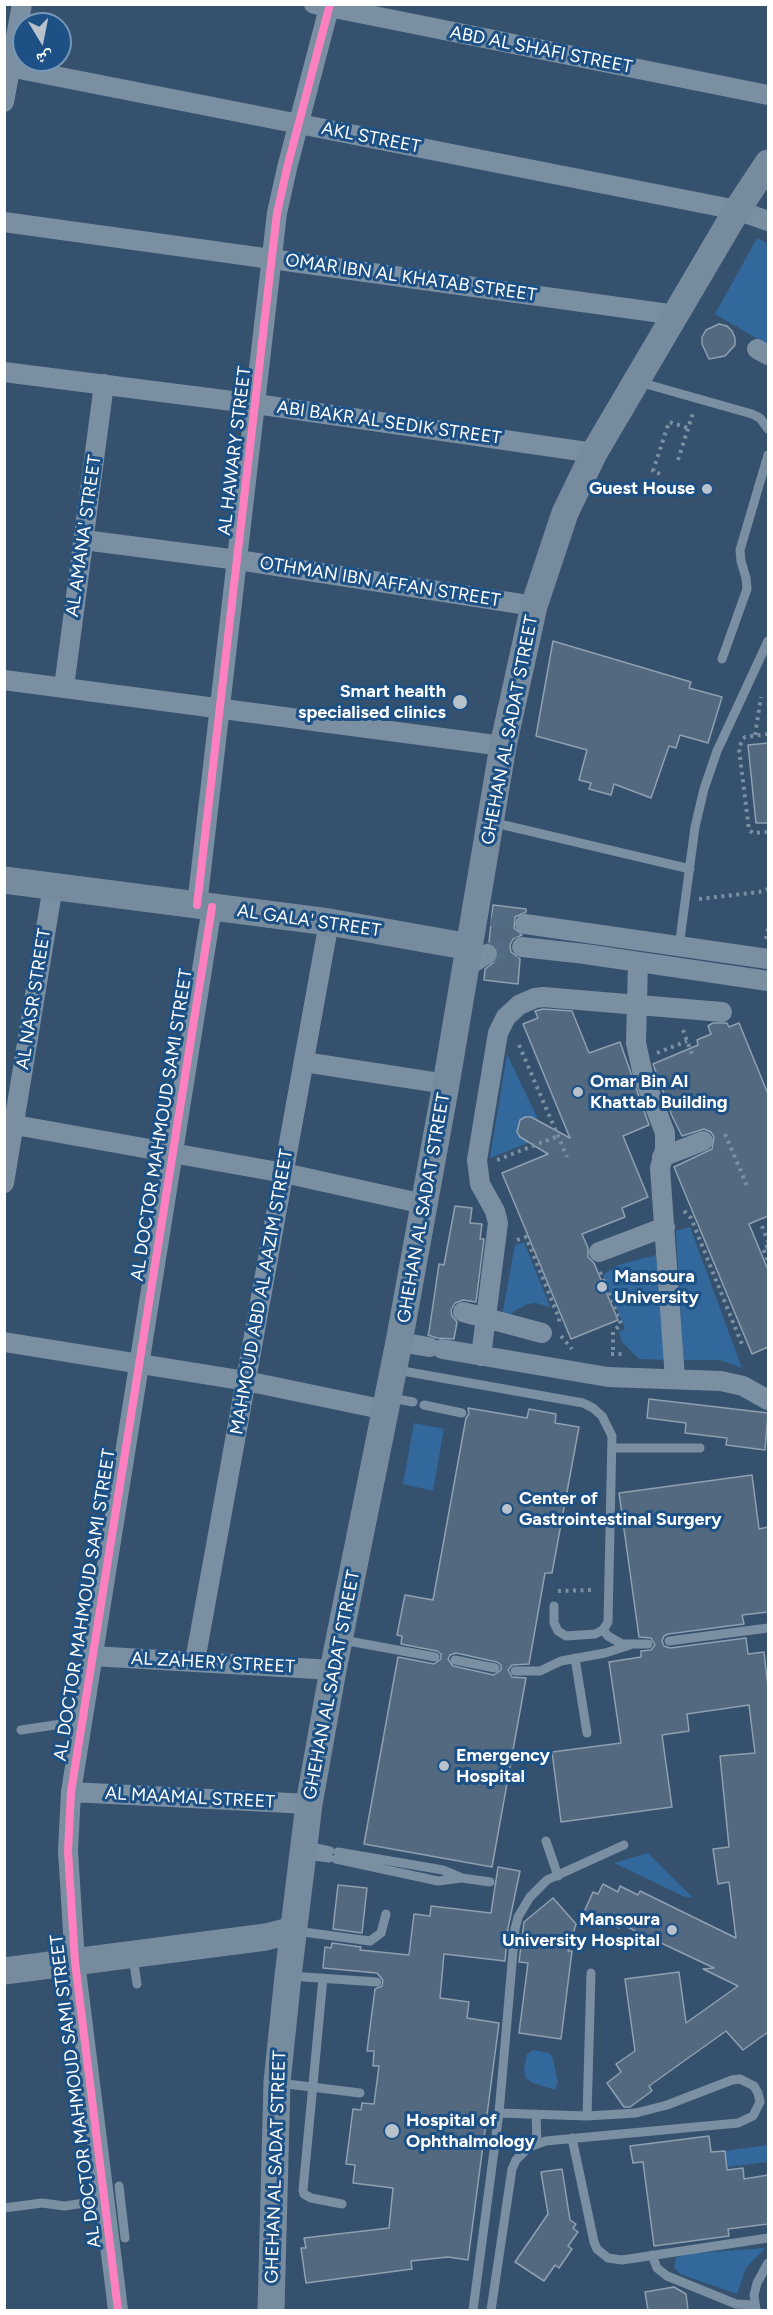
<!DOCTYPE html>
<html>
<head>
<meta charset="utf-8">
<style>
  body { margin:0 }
  #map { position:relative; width:773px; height:2315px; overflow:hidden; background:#35516d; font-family:Figtree,"Noto Naskh Arabic",sans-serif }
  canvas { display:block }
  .frame { position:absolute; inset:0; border:6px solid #fff; pointer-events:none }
  .north { position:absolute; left:12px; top:12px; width:60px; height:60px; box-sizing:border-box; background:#1d5185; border:2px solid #7797b6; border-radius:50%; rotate:170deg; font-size:16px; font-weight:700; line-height:24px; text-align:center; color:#fff }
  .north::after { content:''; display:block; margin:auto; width:21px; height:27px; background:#b8c2cc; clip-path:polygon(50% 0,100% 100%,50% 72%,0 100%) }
</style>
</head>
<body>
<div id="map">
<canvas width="773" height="2315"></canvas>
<div class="frame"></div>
<div class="north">ش</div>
</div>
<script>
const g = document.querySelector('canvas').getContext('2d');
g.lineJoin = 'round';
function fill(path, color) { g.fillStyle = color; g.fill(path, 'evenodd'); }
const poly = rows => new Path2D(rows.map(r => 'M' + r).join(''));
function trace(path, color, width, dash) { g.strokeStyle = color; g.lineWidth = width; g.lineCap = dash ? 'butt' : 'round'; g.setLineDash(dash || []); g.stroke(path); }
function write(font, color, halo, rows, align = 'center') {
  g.font = font + ' Figtree,sans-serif'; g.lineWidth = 6; g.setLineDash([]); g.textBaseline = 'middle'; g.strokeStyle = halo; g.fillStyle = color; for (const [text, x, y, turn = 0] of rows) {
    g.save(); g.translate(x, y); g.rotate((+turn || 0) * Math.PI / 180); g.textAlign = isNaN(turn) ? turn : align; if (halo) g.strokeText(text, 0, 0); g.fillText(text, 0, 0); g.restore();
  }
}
fill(poly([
  [757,238,768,244,768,345,715,314],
  [507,1054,543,1130,538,1139,490,1158],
  [525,1117,537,1120,540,1125,531,1140,525,1140,517,1131,520,1120],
  [690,1227,742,1368,720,1360,683,1360,676,1231],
  [524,1242,550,1307,536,1303,528,1304,514,1311,509,1317,502,1315,515,1245],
  [656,1255,666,1360,639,1359,622,1342,619,1332,625,1329,603,1275,618,1265],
  [414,1423,444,1429,433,1491,403,1484],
  [648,1853,693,1898,683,1896,614,1863],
  [533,2050,549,2053,553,2058,558,2083,555,2090,531,2082,526,2078,524,2069,527,2054],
  [768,2145,768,2162,726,2167,725,2151],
  [765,2248,746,2268,737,2294,680,2274,674,2267,676,2258,684,2254]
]), '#32689c');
const building = poly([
  [719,324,727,326,732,331,735,338,735,345,725,356,709,359,702,344,702,337,706,330,719,324],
  [553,641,691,682,689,688,722,697,708,743,680,735,676,748,669,746,651,798,614,784,611,795,589,789,591,783,579,780,587,750,536,736,553,641],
  [768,743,768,823,756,823,748,745,768,743],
  [493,905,526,909,526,912,515,917,514,928,522,935,513,939,510,945,511,952,520,959,518,984,484,980,485,969,497,960,499,954,497,947,489,942,493,905],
  [543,1009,572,1011,589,1053,620,1042,649,1125,623,1136,648,1197,622,1208,625,1217,582,1234,588,1248,588,1257,594,1263,618,1320,571,1339,502,1173,548,1154,520,1137,517,1132,520,1120,525,1117,531,1117,570,1138,523,1024,538,1018,535,1011,543,1009],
  [713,1023,727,1023,729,1027,739,1023,768,1094,768,1216,749,1224,768,1270,768,1347,752,1354,674,1167,712,1149,714,1137,711,1132,704,1129,682,1136,672,1116,653,1064,698,1045,697,1040,711,1034,708,1026,713,1023],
  [455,1206,472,1208,470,1223,482,1224,480,1239,484,1239,476,1302,463,1300,455,1303,451,1310,452,1316,457,1322,454,1339,437,1338,428,1335,429,1332,439,1264,444,1265,455,1206],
  [649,1399,768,1413,765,1450,726,1445,727,1438,685,1433,686,1423,647,1418,649,1399],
  [468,1408,527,1418,529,1409,556,1414,555,1423,579,1427,552,1573,545,1573,529,1664,512,1665,508,1670,512,1677,526,1678,492,1867,364,1844,398,1657,434,1664,441,1659,441,1654,437,1651,401,1644,402,1636,397,1635,405,1595,433,1600,466,1418,469,1414,468,1408],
  [456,1653,497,1662,501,1665,501,1670,494,1675,453,1666,448,1659,450,1655,456,1653],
  [752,1475,759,1529,768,1527,768,1612,742,1615,744,1624,668,1634,664,1636,662,1641,664,1646,670,1648,746,1638,748,1654,764,1652,768,1688,768,2032,743,2050,726,2031,649,2086,652,2091,630,2107,624,2107,607,2083,621,2072,616,2064,635,2051,625,1979,679,1972,686,2023,738,1986,703,1969,714,1968,621,1924,619,1928,584,1912,593,1892,598,1894,603,1884,618,1892,620,1886,638,1895,640,1891,736,1938,729,1882,718,1884,713,1849,729,1847,720,1756,755,1753,749,1705,687,1714,689,1731,662,1735,672,1807,561,1822,552,1752,621,1743,609,1662,641,1657,641,1651,651,1650,655,1645,651,1638,639,1637,619,1493,752,1475],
  [498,1867,520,1871,508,1928,505,1961,444,1954,440,1998,469,2002,467,2018,499,2023,468,2260,448,2257,411,2261,412,2269,306,2283,301,2248,306,2248,304,2238,389,2228,393,2188,353,2183,355,2165,346,2164,353,2109,361,2110,362,2103,374,2104,379,2066,373,2066,374,2051,367,2051,375,1989,382,1986,383,1980,377,1973,323,1968,325,1947,331,1948,332,1943,361,1947,360,1950,409,1955,414,1914,430,1916,431,1906,491,1913,498,1867],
  [338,1885,367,1888,362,1933,333,1929,338,1885],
  [553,1898,576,1924,568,1951,572,1951,561,2039,519,2033,528,1963,519,1962,524,1922,553,1898],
  [709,2136,711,2152,725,2151,727,2170,743,2168,744,2179,768,2175,768,2224,728,2229,729,2236,654,2246,643,2162,633,2163,630,2146,709,2136],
  [562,2169,570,2220,576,2224,573,2228,578,2232,568,2246,572,2249,559,2268,555,2265,544,2281,515,2262,548,2214,541,2172,562,2169],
  [674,2287,686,2294,688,2310,648,2310,645,2292,674,2287]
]);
fill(building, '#536980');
trace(building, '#8fa0b1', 1.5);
trace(poly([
  [492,916,525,924],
  [487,954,501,949,522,947]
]), '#536b83', 20, [20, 10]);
trace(poly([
  [678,460,693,413],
  [660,474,653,471,669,422,688,428],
  [768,734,745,737,742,740,739,749,749,830,753,833,768,832],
  [755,735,761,697],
  [699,899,759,892,768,889],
  [766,939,768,929],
  [683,1030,693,1057],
  [519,1045,567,1157],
  [657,1053,687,1041],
  [725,1134,748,1188],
  [497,1160,558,1136],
  [684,1211,691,1218,743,1347],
  [762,1226,768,1242],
  [517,1240,526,1237,559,1318,559,1322],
  [768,1246,763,1248,768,1262],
  [600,1272,621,1324,613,1332,613,1354],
  [561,1336,572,1349],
  [611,1354,622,1354],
  [558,1591,593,1590]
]), '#7b8fa3', 4, [3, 4.5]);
trace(poly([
  [639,382,752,414,760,418,768,429],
  [722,659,747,589,746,578,741,561,740,550,768,455],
  [491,822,690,869],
  [679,947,695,827,704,789,717,751,768,641],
  [397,1370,583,1403,593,1408,602,1416,612,1436,608,1622,603,1630,595,1634,566,1636,558,1631,554,1623,554,1606],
  [391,1398,413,1402],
  [424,1405,462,1413],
  [612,1448,700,1448],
  [603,1630,608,1636,622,1644,648,1644],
  [343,1640,435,1657],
  [669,1641,768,1628],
  [575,1658,587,1733],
  [455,1660,495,1668],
  [515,1671,540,1671,561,1661,605,1653,630,1645],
  [21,1730,82,1721],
  [546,1841,558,1876],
  [306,1846,330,1851],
  [338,1852,443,1870,462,1878,490,1882],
  [305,1855,329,1858],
  [336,1859,438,1881,462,1878],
  [296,1931,370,1941,381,1933,386,1914],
  [133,1957,137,1984],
  [290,1976,377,1982],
  [323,1978,303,2190,304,2194,311,2198,342,2204],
  [279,2083,360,2093],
  [536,2114,537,2143],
  [587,2116,591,1973],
  [572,2138,594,2242,597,2249,608,2258,622,2260,768,2238],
  [119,2186,125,2238],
  [4,2208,42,2203,65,2206,104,2200],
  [652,2255,657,2268,667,2276,736,2304,755,2305],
  [473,2310,499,2113,515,1929,518,1917,530,1897,547,1880,624,1845],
  [491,2310,512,2169,516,2160,529,2147,546,2141,738,2123,753,2116,760,2102,758,2093,754,2086,740,2079,732,2080,667,2105,636,2113,587,2116,499,2113],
  [756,2310,754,2295,757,2283,768,2263]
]), '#7b8fa3', 9);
trace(poly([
  [314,4,768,95],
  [4,66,737,210,768,221],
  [4,102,22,4],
  [4,222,676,315],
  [757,349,768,355],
  [4,372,256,404,594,453],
  [84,540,238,560,534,606],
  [4,680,503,746],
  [64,687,104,384],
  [197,905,277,213,287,168,330,4],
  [525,924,768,959],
  [522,947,585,954,768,981],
  [638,962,636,1043,643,1075,665,1133,665,1149,660,1168,675,1379],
  [466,967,487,954],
  [304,1062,446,1084],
  [4,1123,284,1173,424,1204],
  [662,1157,703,1141],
  [4,1183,53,886],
  [599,1252,665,1227],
  [463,1312,542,1333],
  [4,1342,246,1381,386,1410],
  [399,1342,429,1347],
  [442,1349,608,1377,721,1381,743,1386,768,1400],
  [481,1356,498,1223,495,1211,480,1184,477,1160,498,1033,506,1017,519,1005,535,998,543,997,722,1012],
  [92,1656,333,1670],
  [195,1661,329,922],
  [71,1792,309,1804],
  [118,2310,75,1962,68,1851,71,1792,212,907]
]), '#7b8fa3', 20);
trace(poly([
  [4,880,329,922,470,947],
  [4,1971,266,1937,293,1930],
  [271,2310,277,2082,288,1976,309,1804,333,1670,399,1342,446,1084,503,746,534,606,565,513,594,453,737,210,768,163]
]), '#778b9f', 27);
trace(poly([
  [197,905,277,213,287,168,330,4],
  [118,2310,75,1962,68,1851,71,1792,212,907]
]), '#ff80c0', 8);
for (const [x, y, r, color] of [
  [707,489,6,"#b8c2cc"],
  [460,702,8,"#b8c2cc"],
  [578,1092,6,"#b8c2cc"],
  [602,1287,6,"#b8c2cc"],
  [507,1509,6,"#b8c2cc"],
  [444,1766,6,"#b8c2cc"],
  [672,1930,6,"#b8c2cc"],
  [392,2131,8,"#b8c2cc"]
]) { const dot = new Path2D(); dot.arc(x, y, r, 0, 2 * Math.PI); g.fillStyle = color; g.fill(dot); trace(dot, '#1d5185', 2); }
write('18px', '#fff', '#1d5185', [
  ["ABD AL SHAFI STREET",541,50,11],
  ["AKL STREET",371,138,11],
  ["OMAR IBN AL KHATAB STREET",411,278,8],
  ["ABI BAKR AL SEDIK STREET",389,423,8],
  ["AL HAWARY STREET",235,451,-83],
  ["AL AMANA' STREET",84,536,-82],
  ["OTHMAN IBN AFFAN STREET",380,582,9],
  ["GHEHAN AL SADAT STREET",510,730,-79],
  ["AL GALA' STREET",309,921,8],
  ["AL NASR STREET",34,999,-81],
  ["AL DOCTOR MAHMOUD SAMI STREET",162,1125,-81],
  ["GHEHAN AL SADAT STREET",424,1208,-80],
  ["MAHMOUD ABD AL AAZIM STREET",262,1292,-80],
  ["AL DOCTOR MAHMOUD SAMI STREET",85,1605,-81],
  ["AL ZAHERY STREET",213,1663,3],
  ["GHEHAN AL SADAT STREET",332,1685,-79],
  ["AL MAAMAL STREET",190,1798,3],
  ["AL DOCTOR MAHMOUD SAMI STREET",76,2091,-97],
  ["GHEHAN AL SADAT STREET",276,2167,-88]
]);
write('bold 18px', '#fff', '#1d5185', [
  ["Guest House",695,489,"right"],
  ["Smart health",446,692,"right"],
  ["specialised clinics",446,713,"right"],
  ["Omar Bin Al",590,1082],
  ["Khattab Building",590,1103],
  ["Mansoura",614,1277],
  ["University",614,1298],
  ["Center of",519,1499],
  ["Gastrointestinal Surgery",519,1520],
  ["Emergency",456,1756],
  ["Hospital",456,1777],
  ["Mansoura",660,1920,"right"],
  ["University Hospital",660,1941,"right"],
  ["Hospital of",406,2121],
  ["Ophthalmology",406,2142]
], 'left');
</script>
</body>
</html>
